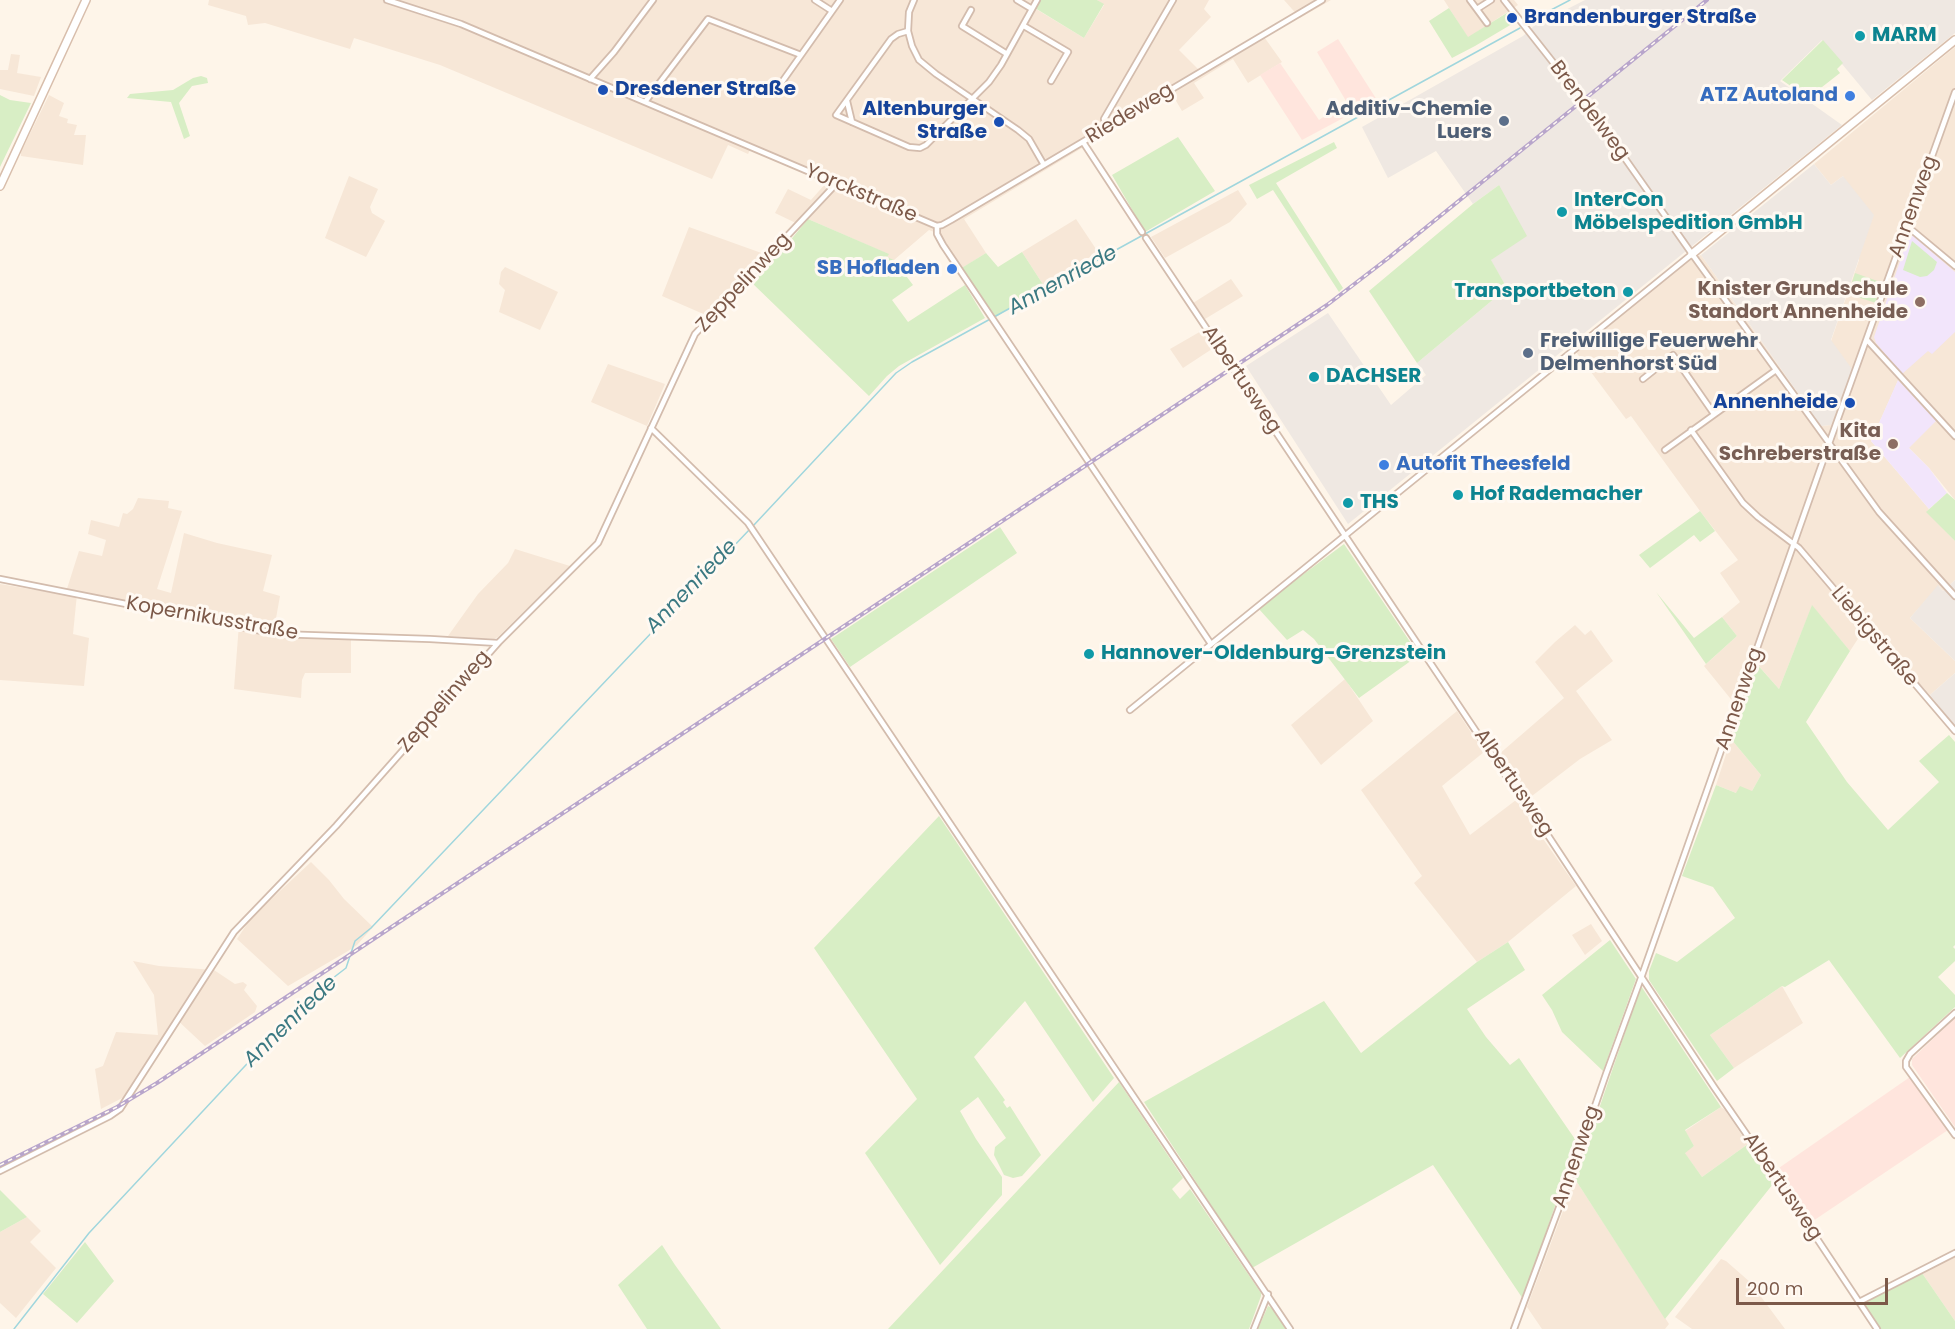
<!DOCTYPE html>
<html>
<head>
<meta charset="utf-8">
<style>
  body { margin:0 }
  #map { position:relative; width:1955px; height:1329px; overflow:hidden; background:#fef5e9; font-family:Poppins,sans-serif }
  canvas { display:block }
  .scale { position:absolute; left:1736px; top:1278px; width:152px; height:27px; box-sizing:border-box; border:3px solid #7c5949; border-top:0; padding-left:8px; font-size:18px; line-height:21px; white-space:nowrap; color:#7c5949; -webkit-text-stroke:4px #fff9f2; paint-order:stroke }
</style>
</head>
<body>
<div id="map">
<canvas width="1955" height="1329"></canvas>
<div class="scale">200 m</div>
</div>
<script>
const g = document.querySelector('canvas').getContext('2d');
g.lineJoin = 'round';
function fill(path, color) { g.fillStyle = color; g.fill(path, 'evenodd'); }
const poly = rows => new Path2D(rows.map(r => 'M' + r).join(''));
function trace(path, color, width, dash) { g.strokeStyle = color; g.lineWidth = width; g.lineCap = dash ? 'butt' : 'round'; g.setLineDash(dash || []); g.stroke(path); }
function write(font, color, halo, rows, align = 'center') {
  g.font = font + ' Poppins,sans-serif'; g.lineWidth = 6; g.setLineDash([]); g.textBaseline = 'middle'; g.strokeStyle = halo; g.fillStyle = color; for (const [text, x, y, turn = 0] of rows) {
    g.save(); g.translate(x, y); g.rotate((+turn || 0) * Math.PI / 180); g.textAlign = isNaN(turn) ? turn : align; if (halo) g.strokeText(text, 0, 0); g.fillText(text, 0, 0); g.restore();
  }
}
fill(poly([
  [209,0,1034,0,1031,6,1084,38,1104,5,1097,0,1209,0,1204,9,1211,17,1179,50,1199,70,1262,34,1282,62,1248,83,1233,59,1194,83,1204,98,1182,111,1172,94,964,219,986,253,956,272,949,262,934,232,929,230,894,260,886,257,888,254,808,219,802,226,775,213,788,189,811,200,826,183,750,150,748,154,728,145,712,179,440,65,354,38,350,49,265,23,248,25,246,16,208,5],
  [1284,0,1331,0,1300,18],
  [1444,0,1514,0,1518,5,1468,38],
  [1955,47,1955,500,1929,468,1909,448,1898,381,1871,441,1929,509,1927,512,1955,541,1955,580,1943,591,1939,586,1910,618,1955,661,1955,673,1930,695,1867,625,1850,651,1812,606,1779,689,1751,657,1734,703,1704,666,1737,636,1722,617,1740,602,1720,573,1738,560,1700,511,1631,416,1626,419,1576,352,1692,258,1701,255,1821,426,1831,425,1831,341,1859,260,1843,176,1831,185,1814,164],
  [11,54,20,55,17,73,41,77,34,96,0,89,0,70,8,70],
  [49,95,64,103,59,116,68,119,67,123,77,125,74,135,86,135,83,165,21,156,21,152],
  [349,176,378,189,370,207,372,213,385,221,366,257,325,238],
  [1238,190,1247,204,1230,222,1165,258,1151,237],
  [1076,219,1098,252,1076,266,1079,271,1044,286,1022,252],
  [689,227,767,255,708,316,662,296],
  [505,267,558,292,540,330,499,312,505,290,499,284,501,272],
  [1231,279,1243,296,1205,319,1193,303],
  [1203,330,1211,344,1215,347,1183,368,1170,349],
  [608,364,665,384,647,426,591,402],
  [138,498,169,501,168,508,182,511,157,589,171,593,184,533,217,543,272,555,263,591,280,596,273,635,348,638,351,640,351,673,305,673,302,680,301,698,234,689,239,624,77,594,73,634,89,638,84,686,0,680,0,584,65,595,79,551,102,556,106,540,88,534,91,520,119,527,123,513,127,514,133,509],
  [515,549,570,566,498,637,494,639,448,636,478,594,508,563],
  [1575,625,1585,635,1591,630,1613,661,1576,691,1612,740,1580,759,1528,799,1521,791,1498,755,1564,698,1535,662,1555,642],
  [1345,679,1373,721,1321,765,1291,725],
  [1457,711,1484,752,1442,786,1470,835,1516,800,1576,886,1508,942,1477,962,1414,883,1422,876,1361,790],
  [1731,739,1761,775,1752,791,1736,793,1716,785],
  [311,862,329,880,344,899,373,927,357,945,348,951,288,986,237,939,251,918],
  [1591,924,1602,941,1585,955,1572,935],
  [133,961,159,966,214,970,235,984,243,982,247,985,244,990,257,1006,255,1012,205,1046,175,1018,126,1096,101,1109,95,1069,103,1066,116,1032,158,1035,154,995],
  [1782,986,1803,1023,1734,1068,1710,1035],
  [1721,1107,1725,1110,1748,1144,1702,1177,1684,1152,1694,1146,1685,1131],
  [1575,1179,1669,1324,1665,1329,1542,1329,1527,1307],
  [27,1217,41,1231,30,1242,56,1268,16,1318,0,1303,0,1232],
  [1955,1257,1955,1321,1922,1273],
  [1721,1259,1726,1261,1750,1282,1785,1329,1692,1329,1675,1317]
]), '#f7e7d7');
fill(poly([
  [1338,39,1377,100,1302,140,1260,75,1280,63,1319,120,1346,101,1317,52],
  [1955,1018,1955,1127,1912,1065,1912,1059],
  [1910,1077,1948,1130,1810,1223,1776,1170]
]), '#ffe5dd');
fill(poly([
  [1585,0,1955,0,1955,33,1872,100,1822,40,1780,81,1842,125,1348,524,1246,366,1328,313,1391,405,1426,375,1417,363,1507,288,1491,261,1499,185,1473,204,1436,151,1388,178,1362,127,1523,36,1534,26],
  [1814,164,1831,185,1843,176,1874,215,1831,340,1852,369,1831,425,1821,426,1701,255],
  [1955,580,1955,661,1910,618,1938,585,1943,591],
  [1955,673,1955,726,1930,695]
]), '#efe8e2');
fill(poly([
  [1909,235,1913,236,1955,272,1955,332,1932,354,1928,351,1902,374,1876,343,1874,337],
  [1898,380,1936,421,1909,448,1929,468,1947,493,1929,509,1871,441]
]), '#f2e5fb');
fill(poly([
  [1034,0,1097,0,1104,4,1084,38,1030,5],
  [1449,8,1468,37,1510,11,1512,24,1475,46,1452,58,1429,21],
  [1823,40,1843,63,1837,69,1840,73,1808,98,1782,80],
  [201,76,207,78,208,83,192,86,179,103,190,136,184,139,171,102,127,98,130,94,173,90,193,78],
  [0,95,10,100,31,103,0,167],
  [1178,137,1215,191,1145,232,1112,175],
  [1334,142,1337,148,1276,183,1343,288,1339,292,1273,190,1257,199,1249,185],
  [1499,185,1527,236,1491,260,1507,288,1417,363,1369,291,1473,204],
  [808,219,889,254,887,257,894,260,913,285,892,300,908,322,965,285,985,318,899,366,887,376,869,396,751,282,788,243],
  [1912,241,1937,262,1934,270,1927,276,1920,277,1903,270],
  [1022,252,1044,286,996,317,960,269,986,253,998,267],
  [1855,273,1883,283,1876,303,1848,294],
  [1947,493,1955,500,1955,541,1926,512],
  [1700,511,1715,531,1700,542,1694,535,1650,568,1639,555],
  [1000,527,1017,553,850,667,831,639],
  [1344,544,1419,655,1359,698,1314,639,1303,630,1287,640,1258,608],
  [1656,592,1694,638,1722,617,1737,636,1706,664],
  [1812,605,1850,651,1806,722,1847,782,1888,830,1939,782,1919,761,1949,735,1955,742,1955,945,1953,947,1955,949,1955,961,1938,977,1955,995,1955,1007,1900,1058,1829,960,1785,987,1782,986,1710,1035,1734,1068,1717,1081,1649,980,1649,971,1656,953,1677,962,1735,918,1713,887,1682,876,1716,785,1736,793,1740,786,1752,791,1761,775,1731,739,1756,663,1779,689],
  [939,816,1114,1078,1093,1102,1025,1001,974,1057,1005,1100,1003,1102,1007,1108,1010,1106,1041,1155,1022,1176,1013,1178,1004,1175,994,1155,995,1147,1006,1138,978,1097,960,1111,976,1139,1002,1177,1002,1195,940,1265,865,1153,917,1099,814,948],
  [1610,940,1636,979,1603,1071,1562,1032,1552,1010,1542,995],
  [1508,942,1525,970,1467,1009,1486,1037,1510,1065,1519,1058,1577,1142,1523,1299,1433,1165,1252,1268,1144,1102,1324,1001,1361,1053,1477,962],
  [1641,986,1721,1107,1685,1130,1694,1146,1685,1153,1702,1177,1748,1144,1773,1184,1665,1319,1575,1179],
  [1119,1082,1183,1178,1172,1189,1180,1199,1190,1189,1261,1293,1261,1296,1249,1329,888,1329],
  [0,1190,27,1217,0,1232],
  [85,1242,114,1281,77,1323,43,1294],
  [662,1245,675,1265,721,1329,647,1329,618,1285],
  [1922,1273,1955,1321,1955,1329,1880,1329,1863,1303],
  [1268,1306,1272,1308,1286,1329,1258,1329]
]), '#d8eec5');
trace(poly([
  [1530,21,1570,0],
  [753,526,896,373,912,362,1520,28],
  [14,1329,89,1233,301,1006,320,988,346,968,355,941,371,928,750,529]
]), '#a0d6dd', 1.5);
const street = poly([
  [387,0,461,24,937,226],
  [815,0,832,11],
  [914,0,909,12,908,31,912,46,919,60,936,74,1018,130,1029,139,1044,165],
  [1017,0,1032,9],
  [1470,0,1487,23],
  [1504,0,1593,113,1692,254,1879,512,1955,596],
  [1477,9,1491,0],
  [971,10,962,26,1007,54],
  [1024,26,1068,52,1051,81],
  [908,31,898,34,891,39,836,115,909,147,920,148,926,145,989,82,1001,65,1037,0],
  [590,79,614,52,653,0],
  [777,94,777,89,840,0],
  [847,101,852,122],
  [645,102,708,19,801,55],
  [1107,128,1104,119,1173,0],
  [1083,142,1142,232],
  [937,226,937,234,943,245,1211,644],
  [937,226,942,225,951,220,1322,0],
  [1907,226,1955,266],
  [1146,238,1522,800,1547,834,1714,1087,1778,1180,1877,1329],
  [1867,340,1955,436],
  [1643,379,1673,355,1714,414],
  [651,428,748,523,754,532,1290,1329],
  [1691,430,1743,503,1758,517,1799,548,1955,731],
  [1665,450,1776,370],
  [0,579,277,634,430,639,498,643],
  [1130,710,1692,254],
  [1955,1013,1910,1054,1906,1061,1906,1067,1955,1135],
  [0,1171,110,1116,120,1109,234,932,336,826,498,643,598,543,695,334,837,183],
  [1859,1302,1955,1253],
  [1254,1329,1268,1294],
  [1514,1329,1574,1167,1606,1074,1641,978,1831,438,1955,92]
]);
const secondary = poly([
  [0,186,86,0],
  [1692,254,1955,40]
]);
trace(street, '#d3bcad', 8);
trace(secondary, '#d8beac', 10);
trace(street, '#fff', 4.5);
trace(secondary, '#fff', 7);
const rail = poly([
  [0,1165,117,1107,157,1083,1327,305,1387,259,1707,0]
]);
trace(rail, '#b8a5cb', 4);
trace(rail, '#fff9f2', 1.5, [4.5]);
for (const [x, y, r, color] of [
  [1512,18,6,"#1a4fb4"],
  [1860,36,6,"#0f9aa8"],
  [603,90,6,"#1a4fb4"],
  [1850,96,6,"#3f7fe0"],
  [1504,121,6,"#5c6f8a"],
  [999,122,6,"#1a4fb4"],
  [1562,212,6,"#0f9aa8"],
  [952,269,6,"#3f7fe0"],
  [1628,292,6,"#0f9aa8"],
  [1920,302,6,"#8d6e63"],
  [1528,353,6,"#5c6f8a"],
  [1314,377,6,"#0f9aa8"],
  [1850,403,6,"#1a4fb4"],
  [1893,444,6,"#8d6e63"],
  [1384,465,6,"#3f7fe0"],
  [1458,495,6,"#0f9aa8"],
  [1348,503,6,"#0f9aa8"],
  [1089,654,6,"#0f9aa8"]
]) { const dot = new Path2D(); dot.arc(x, y, r, 0, 2 * Math.PI); g.fillStyle = color; g.fill(dot); trace(dot, '#fff9f2', 2); }
write('bold 20px', '#164399', '#fff9f2', [
  ["Brandenburger Straße",1524,18],
  ["Dresdener Straße",615,90],
  ["Altenburger",987,110,"right"],
  ["Straße",987,133,"right"],
  ["Annenheide",1838,403,"right"]
], 'left');
write('bold 20px', '#0d838f', '#fff9f2', [
  ["MARM",1872,36],
  ["InterCon",1574,201],
  ["Möbelspedition GmbH",1574,224],
  ["Transportbeton",1616,292,"right"],
  ["DACHSER",1326,377],
  ["Hof Rademacher",1470,495],
  ["THS",1360,503],
  ["Hannover-Oldenburg-Grenzstein",1101,654]
], 'left');
write('bold 20px', '#366cbe', '#fff9f2', [
  ["ATZ Autoland",1838,96],
  ["SB Hofladen",940,269],
  ["Autofit Theesfeld",1396,465,"left"]
], 'right');
write('bold 20px', '#4e5e75', '#fff9f2', [
  ["Additiv-Chemie",1492,110],
  ["Luers",1492,133],
  ["Freiwillige Feuerwehr",1540,342,"left"],
  ["Delmenhorst Süd",1540,365,"left"]
], 'right');
write('20px', '#7c5949', '#fff9f2', [
  ["Brendelweg",1589,111,53],
  ["Riedeweg",1130,114,-31],
  ["Yorckstraße",861,194,23],
  ["Annenweg",1914,207,-70],
  ["Zeppelinweg",744,283,-47],
  ["Albertusweg",1241,380,56],
  ["Kopernikusstraße",212,619,10],
  ["Liebigstraße",1874,637,50],
  ["Annenweg",1740,699,-71],
  ["Zeppelinweg",445,702,-49],
  ["Albertusweg",1513,783,56],
  ["Annenweg",1577,1157,-71],
  ["Albertusweg",1782,1187,56]
]);
write('bold 20px', '#785e54', '#fff9f2', [
  ["Knister Grundschule",1908,290],
  ["Standort Annenheide",1908,313],
  ["Kita",1881,432],
  ["Schreberstraße",1881,455]
], 'right');
write('italic 21px', '#3b7982', '#fff9f2', [
  ["Annenriede",1063,281,-29],
  ["Annenriede",692,587,-46],
  ["Annenriede",291,1022,-44]
]);
</script>
</body>
</html>
